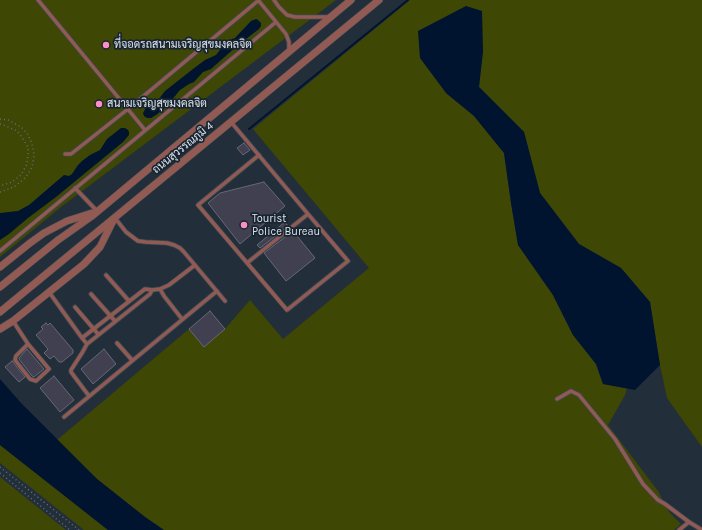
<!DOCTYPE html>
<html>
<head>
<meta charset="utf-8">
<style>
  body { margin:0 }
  canvas { display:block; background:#222e3a }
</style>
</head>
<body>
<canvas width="702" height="530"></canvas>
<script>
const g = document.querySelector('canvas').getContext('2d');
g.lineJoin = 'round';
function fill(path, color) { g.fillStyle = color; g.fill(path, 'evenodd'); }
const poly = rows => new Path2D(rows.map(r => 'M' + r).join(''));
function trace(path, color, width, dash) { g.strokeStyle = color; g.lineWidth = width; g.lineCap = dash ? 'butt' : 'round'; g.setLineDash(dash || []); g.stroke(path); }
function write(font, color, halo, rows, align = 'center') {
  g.font = font + ' Karla,Sarabun,sans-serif'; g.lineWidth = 3.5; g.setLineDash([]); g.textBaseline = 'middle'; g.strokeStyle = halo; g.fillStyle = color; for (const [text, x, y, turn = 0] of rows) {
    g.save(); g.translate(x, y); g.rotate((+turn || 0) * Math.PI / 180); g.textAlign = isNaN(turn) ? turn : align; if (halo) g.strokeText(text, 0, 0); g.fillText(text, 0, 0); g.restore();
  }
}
fill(poly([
  [0,0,336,0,61,207,0,257],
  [410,0,702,0,702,447,667,398,660,365,650,302,621,268,579,244,540,193,524,132,479,87,483,51,446,93,474,116,504,153,511,203,518,245,553,295,573,335,596,364,603,384,627,388,625,395,608,425,658,491,669,512,681,524,674,530,164,530,145,517,97,479,57,440,189,329,204,347,225,329,250,300,283,339,369,268,253,129],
  [0,445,108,530,84,530,0,463],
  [0,477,66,530,0,530]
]), '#3e4704');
fill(poly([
  [466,6,482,11,483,51,479,87,524,132,540,193,579,244,621,268,650,302,660,365,635,390,603,384,596,364,573,335,553,295,518,245,511,203,504,153,474,116,446,93,420,58,418,31],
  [256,19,258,20,261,23,261,26,259,29,237,46,211,69,203,72,194,82,189,84,180,90,166,107,156,115,151,118,147,118,144,116,143,113,146,108,159,99,165,91,193,69,205,60,216,55,227,41,235,38,251,21],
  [121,128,125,128,128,130,129,132,129,135,123,142,56,197,28,218,9,234,0,240,0,213,18,211,29,205,64,175,69,176,72,174,78,165,82,161,90,155,100,150,107,139],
  [0,379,21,403,97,479,145,517,164,530,108,530,0,445]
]), '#00132f');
trace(poly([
  [249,129,408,0]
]), '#00132f', 2);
const building = poly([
  [244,143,250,150,243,155,237,148,244,143],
  [264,182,285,206,240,244,208,203,220,193,264,182],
  [285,222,288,226,260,248,257,245,285,222],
  [293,231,315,258,286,281,264,253,293,231],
  [210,311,225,329,204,347,189,329,210,311],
  [46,323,48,325,50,323,73,350,73,353,62,362,59,362,54,356,50,359,44,353,48,349,36,335,43,329,41,327,46,323],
  [27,349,44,369,34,377,32,376,19,359,19,358,27,349],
  [104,349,116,364,93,384,81,369,104,349],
  [12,361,25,377,19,382,5,367,12,361],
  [54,376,74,400,60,412,40,388,54,376]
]);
fill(building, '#404050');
trace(building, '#676779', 1);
const service = poly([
  [38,0,145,130],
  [258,0,286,34,289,42,289,51],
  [274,0,279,7,287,15,295,17,330,17],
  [231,122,308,214,348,261,287,310,198,205,259,155],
  [65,154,71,154,128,109,259,0],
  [75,188,97,211],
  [115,218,126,232,138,241,146,242,167,243,174,245,180,248,184,252,225,301],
  [0,251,276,22],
  [247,263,308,214],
  [106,275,129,301],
  [160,289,164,296,182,319],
  [49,292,82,338,87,344,150,294,152,290],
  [91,294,115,321],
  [75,307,98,334],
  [13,321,28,344],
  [82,338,145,289,152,290,160,289,169,285,195,265],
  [117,343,132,360],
  [28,344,49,369,36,381,30,379,15,360,16,356,28,344],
  [87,344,82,353,71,370,71,372,89,396],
  [557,399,571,391,579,395,615,439,643,484,658,500,665,504,689,522,702,530],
  [64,417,217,291],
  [679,530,689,522]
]);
const minor = poly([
  [0,267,30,243,44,233,67,221,92,213],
  [0,287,58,240,92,216,351,0],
  [0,312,379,0],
  [0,329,13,321,84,264,100,247,113,221]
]);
trace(service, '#404b57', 5);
trace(minor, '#404b57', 8);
trace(poly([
  [0,119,8,120,21,127,27,133,31,141,33,148,34,156,32,167,28,174,24,179,14,187,0,192],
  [0,124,6,126,17,131,21,136,28,147,28,154,27,164,21,175,12,182,0,186],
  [0,467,79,530],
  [0,473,70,530]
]), '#636e79', 1.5, [1, 3]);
trace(service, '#915a52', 3.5);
trace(minor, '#915a52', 7);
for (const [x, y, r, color] of [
  [106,45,4,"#fa8fc7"],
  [99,104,4,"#fa8fc7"],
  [244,225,4,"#fa8fc7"]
]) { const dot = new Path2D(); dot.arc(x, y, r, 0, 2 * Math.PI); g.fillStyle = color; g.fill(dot); trace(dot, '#182430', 1.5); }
write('11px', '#dde5ed', '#182430', [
  ["ที่จอดรถสนามเจริญสุขมงคลจิต",114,45],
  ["สนามเจริญสุขมงคลจิต",107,104],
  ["Tourist",252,219],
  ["Police Bureau",252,232]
], 'left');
write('11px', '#dde5ed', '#182430', [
  ["ถนนสุวรรณภูมิ 4",183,148,-39]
]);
</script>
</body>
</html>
